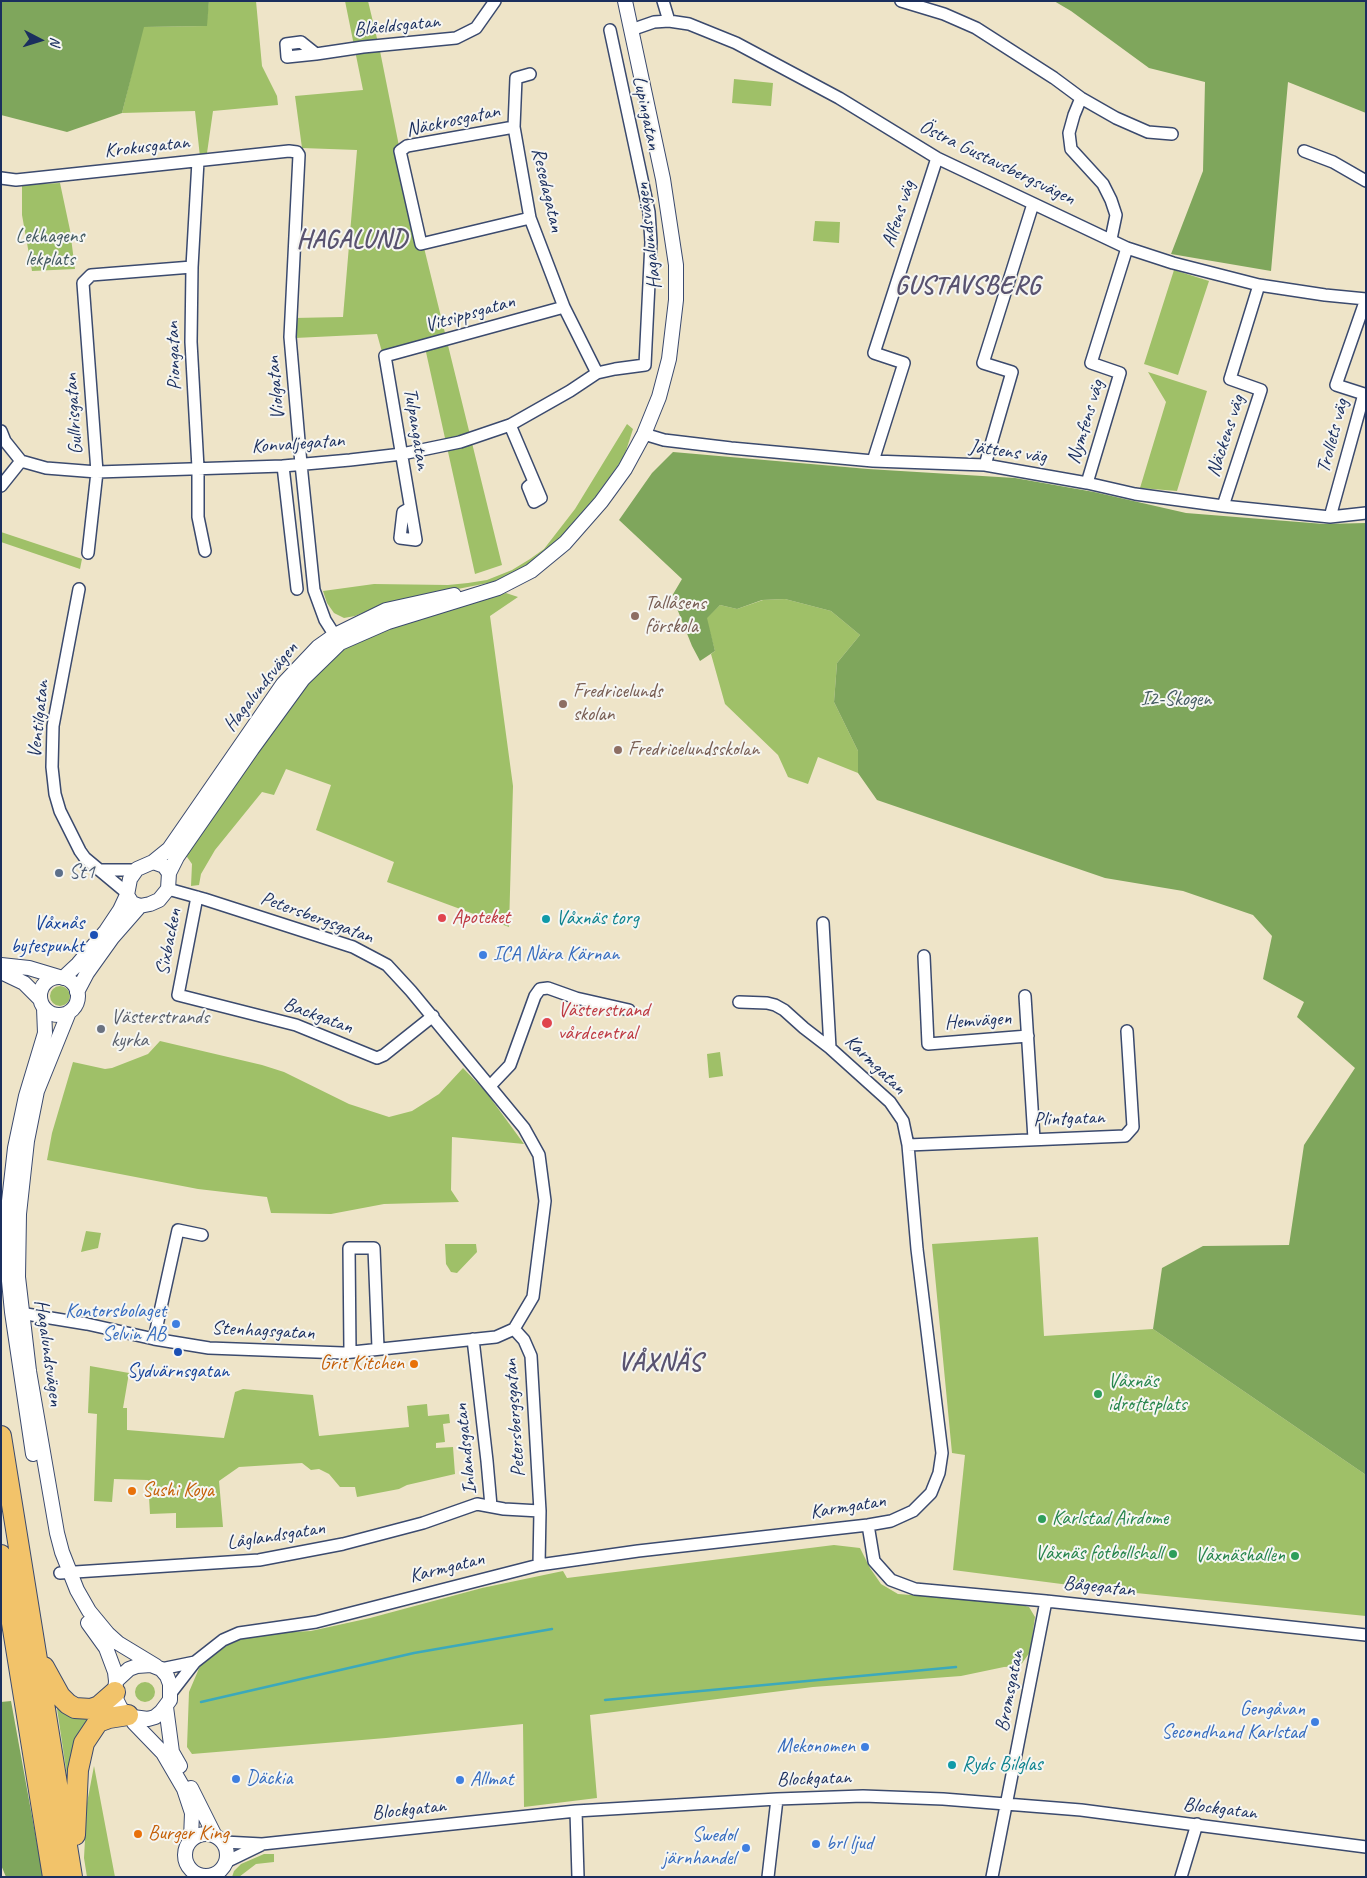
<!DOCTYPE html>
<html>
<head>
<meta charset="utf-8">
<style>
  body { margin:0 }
  #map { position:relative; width:1367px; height:1878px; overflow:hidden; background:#eee4c8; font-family:Caveat,sans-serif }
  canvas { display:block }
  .frame { position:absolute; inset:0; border:2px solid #1b2f5e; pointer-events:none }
  .north { position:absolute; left:15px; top:15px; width:50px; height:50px; -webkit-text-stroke:4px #f6f6f2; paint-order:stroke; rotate:95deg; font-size:14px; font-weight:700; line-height:20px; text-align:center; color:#1b2f5e }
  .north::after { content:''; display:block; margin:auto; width:18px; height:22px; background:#1b2f5e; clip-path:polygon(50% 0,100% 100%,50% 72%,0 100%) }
</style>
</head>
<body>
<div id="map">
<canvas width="1367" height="1878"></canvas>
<div class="frame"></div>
<div class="north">N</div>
</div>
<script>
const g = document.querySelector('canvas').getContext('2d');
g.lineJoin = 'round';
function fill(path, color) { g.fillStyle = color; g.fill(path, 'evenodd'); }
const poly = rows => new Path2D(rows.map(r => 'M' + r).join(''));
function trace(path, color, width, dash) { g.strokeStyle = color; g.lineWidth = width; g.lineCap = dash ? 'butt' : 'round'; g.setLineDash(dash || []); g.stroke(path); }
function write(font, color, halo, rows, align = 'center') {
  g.font = font + ' Caveat,sans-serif'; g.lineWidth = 4; g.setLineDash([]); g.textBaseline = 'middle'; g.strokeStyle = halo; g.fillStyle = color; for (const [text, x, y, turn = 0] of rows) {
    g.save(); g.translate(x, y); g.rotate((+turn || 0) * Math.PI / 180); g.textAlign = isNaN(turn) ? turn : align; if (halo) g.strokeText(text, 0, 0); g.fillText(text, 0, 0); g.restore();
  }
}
fill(poly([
  [209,1,256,1,262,66,277,96,278,105,213,111,207,153,200,157,195,111,122,113,143,27,206,26],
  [345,1,368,1,380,51,399,146,502,565,475,574,424,343,382,352,377,334,295,338,294,318,343,317,357,150,302,148,295,96,363,90],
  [734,79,773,83,771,106,732,103],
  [60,183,70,230,75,269,32,271,22,215,22,185],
  [815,221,840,222,839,243,813,241],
  [1174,270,1209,281,1178,375,1144,364],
  [1148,372,1207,391,1177,491,1140,488,1166,402],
  [627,424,633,429,624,457,593,500,560,539,527,567,498,581,387,603,355,616,344,618,334,613,327,603,323,591,374,584,448,585,468,583,487,580,512,570,530,559,544,549,575,509],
  [1,532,82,559,80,569,1,542],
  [506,593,518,597,490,616,513,786,509,927,387,882,394,862,316,830,331,785,286,769,274,795,262,792,215,850,201,874,199,885,191,886,192,864,185,854,280,721,313,677,327,664,346,648,397,625,436,612],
  [785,599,831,611,860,635,837,663,834,702,858,751,858,773,818,757,808,784,788,777,778,755,725,704,711,654,715,651,706,618,720,605,737,609,763,600],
  '50 996a10 10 0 1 1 20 0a10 10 0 1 1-20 0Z',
  [160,1041,262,1065,284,1072,349,1104,389,1117,412,1111,439,1094,463,1068,486,1092,524,1144,452,1137,451,1190,459,1202,384,1204,331,1214,271,1213,267,1197,198,1189,47,1160,52,1133,73,1062,105,1069,112,1068,148,1054],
  [720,1052,723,1076,709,1078,707,1054],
  [86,1231,101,1233,98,1248,81,1252],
  [1038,1237,1044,1336,1153,1329,1366,1475,1366,1616,1116,1591,953,1570,965,1455,952,1453,932,1244],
  [445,1244,476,1244,477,1252,457,1273,451,1272,446,1264],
  [90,1366,129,1373,123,1408,127,1408,127,1430,224,1438,235,1392,243,1389,313,1395,319,1436,409,1427,407,1406,427,1404,428,1416,449,1414,450,1423,443,1424,445,1442,436,1443,436,1448,453,1447,455,1474,407,1485,399,1489,357,1497,355,1487,340,1487,329,1474,319,1469,311,1470,302,1463,239,1467,219,1481,223,1527,176,1528,176,1513,150,1514,148,1480,114,1479,112,1502,94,1501,97,1414,88,1413],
  [834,1545,860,1548,870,1568,881,1584,898,1594,1015,1603,1029,1607,1035,1617,1030,1652,1020,1666,1004,1667,961,1676,813,1687,590,1715,597,1798,524,1807,523,1724,386,1738,192,1754,187,1747,189,1692,200,1666,226,1646,252,1634,311,1631,370,1618,482,1588,563,1571,567,1578],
  '135 1692a10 10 0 1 1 20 0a10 10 0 1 1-20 0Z',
  [56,1702,95,1713,69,1789],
  [94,1766,115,1877,87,1877,84,1858,87,1803],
  [264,1854,274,1854,274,1862,256,1864,239,1877,232,1877,234,1871,241,1864]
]), '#9fc068');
fill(poly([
  [1,1,209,1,207,26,144,27,122,113,67,132,1,115],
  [1054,1,1366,1,1366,113,1288,82,1271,271,1171,254,1203,171,1205,82,1149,68,1071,11],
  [673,452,868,469,1015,478,1094,492,1186,513,1324,524,1366,523,1366,1475,1153,1329,1162,1268,1203,1246,1289,1245,1304,1145,1355,1068,1297,1017,1304,1002,1263,979,1272,936,1253,915,1183,891,1105,878,877,800,858,773,858,751,834,702,837,663,860,635,831,611,785,599,762,600,737,609,720,605,707,618,715,651,700,661,692,646,672,596,682,579,619,520,652,473],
  [11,1701,43,1877,6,1877,1,1865,1,1702]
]), '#7fa65c');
trace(poly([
  [605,1700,956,1667],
  [201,1702,414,1653,552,1629]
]), '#3ca9bb', 2.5);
const minor = poly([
  [663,1,669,21],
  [901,1,944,14,976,28,1054,78,1081,98,1116,118,1148,132,1172,134],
  [631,30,654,22,669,21,689,24,736,43,839,98,937,158,1127,248,1173,263,1259,285,1325,295,1366,299,1336,385,1364,394,1330,517],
  [316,54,301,42,286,44,287,57,316,54,363,47,456,38,476,28,495,1],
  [530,74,516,78,514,127,530,218,564,307,597,373],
  [1081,98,1074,115,1069,133,1071,149,1103,184,1111,200,1116,215,1111,239],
  [514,127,407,146,400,151,421,244,530,218],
  [1304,151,1333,162,1366,181],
  [198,161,192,267,191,342,198,468,198,517,205,551],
  [1,178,16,180,289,151,297,152,299,155,290,337,301,464,314,590,325,620,339,642],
  [510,425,541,498,534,502,528,487,534,482],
  [1,431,5,441,21,461,46,468,97,472,283,466,350,460,402,454,460,442,510,425,570,391,597,373,615,369,645,365,651,242,649,212,610,30],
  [644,434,664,440,731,448,873,461,985,465,1087,483,1135,494,1223,506,1330,517,1366,513],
  [873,461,904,363,874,353,937,158],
  [985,465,1012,372,983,363,1033,204],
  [283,466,297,589],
  [1087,483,1120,373,1091,363,1127,248],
  [1,486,21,461],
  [1223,506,1261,390,1230,379,1259,285],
  [410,508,403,512,400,538,416,540,385,356,564,307],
  [88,553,97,472,83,283,91,275,192,267],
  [79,589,53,726,52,767,55,794,60,811,80,851,85,858,127,893],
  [100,870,136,870],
  [197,897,178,995,296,1025,377,1058,384,1055,433,1016],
  [823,923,830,1048],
  [924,956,928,1044,1028,1036],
  [1025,996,1034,1139],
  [490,1086,510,1065,535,996,540,989,548,988,576,998,629,1010],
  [908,1145,1125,1136,1133,1127,1127,1031],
  [14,1312,87,1324,154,1339,209,1348,343,1353,496,1337,514,1329,533,1297,545,1201,539,1155,524,1128,411,991,387,965,353,947,204,899,168,889],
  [514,1329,524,1340,531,1356,540,1511,539,1565],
  [154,1339,178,1230,202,1235],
  [473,1339,487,1461,491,1506],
  [350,1351,349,1248,374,1248,378,1348],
  [868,1525,874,1561,891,1580,915,1589,1046,1601,1366,1635],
  [60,1573,259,1560,343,1544,423,1523,477,1504,504,1509,540,1511],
  [161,1669,195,1662],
  [171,1693,195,1662,223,1640,239,1633,316,1622,539,1565,638,1551,868,1525,891,1521,913,1511,931,1493,939,1473,942,1453,917,1249,908,1145,903,1121,890,1102,830,1048,804,1028,784,1010,775,1005,767,1003,739,1002],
  [576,1811,578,1877],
  [224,1842,262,1844,576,1811,777,1799,863,1796,943,1799,1081,1810,1366,1847],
  [226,1862,261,1845],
  [768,1877,777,1799],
  [992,1877,1046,1601],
  [1181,1877,1197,1824]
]);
const tertiary = poly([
  [153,862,169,849,283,684,318,647,335,635,386,610,454,595],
  [169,873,164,866,153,862,137,869,130,879,127,895,132,903,140,906,150,904,159,900,168,889,169,873,177,857,252,749,303,679,340,643,388,622,498,588,531,571,565,543,601,502,625,469,644,434,659,397,669,359,676,300,676,265,663,179,625,1],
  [1,965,29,968,59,977],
  [1,972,24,983,40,999],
  '40 996a19 19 0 1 1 38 0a19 19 0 1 1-38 0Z',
  [63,978,78,964,106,931,120,910,127,895],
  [77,992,87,973,112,938,140,906],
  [69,1012,37,1091,27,1141,19,1214,18,1277,29,1371,57,1533,62,1552,77,1590,89,1611,108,1634,118,1643,156,1666],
  [33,1454,12,1312,7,1260,9,1201,15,1148,26,1096,45,1033,44,1008],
  [88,1623,106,1648,115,1672,116,1681],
  [151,1665,161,1669,167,1676,170,1684,170,1700,161,1712,155,1717,148,1719,133,1717,121,1709,117,1701,115,1692,116,1681,129,1669,137,1666,151,1665],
  [166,1707,172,1752,180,1766],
  [133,1717,134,1723,163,1753,184,1789,192,1813,191,1839],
  [191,1788,214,1834],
  '185 1855a21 21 0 1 1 42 0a21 21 0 1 1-42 0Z'
]);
const motorway = poly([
  [1,1436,72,1877],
  [1,1555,53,1877],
  [44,1667,60,1696,68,1704,75,1708,91,1709,99,1706,115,1692],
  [75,1835,78,1770,84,1743,98,1722,109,1718,128,1715]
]);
trace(minor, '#3b4a6e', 14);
trace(tertiary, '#3b4a6e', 16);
trace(motorway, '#3b4a6e', 22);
trace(minor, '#fff', 11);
trace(tertiary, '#fff', 14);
trace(motorway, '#f2c36a', 20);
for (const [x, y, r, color] of [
  [635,616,5,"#8d6e63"],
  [563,704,5,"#8d6e63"],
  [618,750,5,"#8d6e63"],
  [59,873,5,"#5c6f8a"],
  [442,918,5,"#e0444e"],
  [546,919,5,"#0f9aa8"],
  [94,935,5,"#1a4fb4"],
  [483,955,5,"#3f7fe0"],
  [547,1023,6,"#e0444e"],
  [101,1029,5,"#6b7280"],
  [176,1324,5,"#3f7fe0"],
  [178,1352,5,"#1a4fb4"],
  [414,1364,5,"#e8710a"],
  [1098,1394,5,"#2e9e5b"],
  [132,1491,5,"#e8710a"],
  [1042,1519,5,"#2e9e5b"],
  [1173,1554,5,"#2e9e5b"],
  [1295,1556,5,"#2e9e5b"],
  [1315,1722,5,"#3f7fe0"],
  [865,1747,5,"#3f7fe0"],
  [952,1765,5,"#0f9aa8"],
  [236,1779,5,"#3f7fe0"],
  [460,1780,5,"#3f7fe0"],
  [138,1834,5,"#e8710a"],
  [816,1844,5,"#3f7fe0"],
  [746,1848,5,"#3f7fe0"]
]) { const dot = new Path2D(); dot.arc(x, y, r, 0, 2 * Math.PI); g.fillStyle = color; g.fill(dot); trace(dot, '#f6f6f2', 2); }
write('20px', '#1b2f5e', '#f6f6f2', [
  ["Blåeldsgatan",397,26,-6],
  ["Lupingatan",646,113,78],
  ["Näckrosgatan",453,121,-12],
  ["Krokusgatan",147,147,-6],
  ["Östra Gustavsbergsvägen",997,163,26],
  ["Resedagatan",547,190,77],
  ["Alfens väg",899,214,-72],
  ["Hagalundsvägen",649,236,-97],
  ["Vitsippsgatan",470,314,-16],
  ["Piongatan",174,356,-92],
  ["Violgatan",276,388,-95],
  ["Gullrisgatan",74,414,-94],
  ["Nymfens väg",1086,422,-73],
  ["Tulpangatan",416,429,81],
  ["Näckens väg",1226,436,-72],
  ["Trollets väg",1333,436,-75],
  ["Konvaljegatan",298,444,-4],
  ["Jättens väg",1008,452,8],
  ["Hagalundsvägen",261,687,-52],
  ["Ventilgatan",39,719,-84],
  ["Petersbergsgatan",317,918,20],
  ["Sixbacken",169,942,-79],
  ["Backgatan",318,1016,20],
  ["Hemvägen",978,1021,-4],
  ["Karmgatan",875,1065,44],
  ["Plintgatan",1069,1119,-2],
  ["Stenhagsgatan",263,1331,3],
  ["Hagalundsvägen",48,1353,82],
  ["Petersbergsgatan",515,1418,-94],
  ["Inlandsgatan",466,1449,-96],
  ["Karmgatan",848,1507,-9],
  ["Låglandsgatan",276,1536,-9],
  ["Karmgatan",447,1568,-14],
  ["Bågegatan",1099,1587,6],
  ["Bromsgatan",1010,1691,-79],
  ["Blockgatan",814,1779,-2],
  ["Blockgatan",1220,1809,7],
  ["Blockgatan",409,1810,-6]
]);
write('20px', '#435a61', '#f6f6f2', [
  ["Lekhagens",50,237],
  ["lekplats",50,260],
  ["I2-Skogen",1176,700]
]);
write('20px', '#785e54', '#f6f6f2', [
  ["Tallåsens",645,604],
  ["förskola",645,627],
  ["Fredricelunds",573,692],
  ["skolan",573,715],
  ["Fredricelundsskolan",628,750]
], 'left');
write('20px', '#4e5e75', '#f6f6f2', [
  ["St1",69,873]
], 'left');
write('20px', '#be3a42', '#f6f6f2', [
  ["Apoteket",452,918],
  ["Västerstrand",558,1011],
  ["vårdcentral",558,1034]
], 'left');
write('20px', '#0d838f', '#f6f6f2', [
  ["Våxnäs torg",556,919],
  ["Ryds Bilglas",962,1765]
], 'left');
write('20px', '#164399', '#f6f6f2', [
  ["Våxnås",84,924],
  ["bytespunkt",84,947],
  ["Sydvärnsgatan",178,1372,"center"]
], 'right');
write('20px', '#366cbe', '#f6f6f2', [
  ["ICA Nära Kärnan",493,955],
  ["Kontorsbolaget",166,1312,"right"],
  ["Selvin AB",166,1335,"right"],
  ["Gengåvan",1305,1710,"right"],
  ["Secondhand Karlstad",1305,1733,"right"],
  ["Mekonomen",855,1747,"right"],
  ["Däckia",246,1779],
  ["Allmat",470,1780],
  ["Swedol",736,1836,"right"],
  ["järnhandel",736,1859,"right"],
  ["brl ljud",826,1844]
], 'left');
write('20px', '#5b616d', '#f6f6f2', [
  ["Västerstrands",111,1018],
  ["kyrka",111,1041]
], 'left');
write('20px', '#c56008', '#f6f6f2', [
  ["Grit Kitchen",404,1364,"right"],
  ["Sushi Koya",142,1491],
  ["Burger King",148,1834]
], 'left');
write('20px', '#27864d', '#f6f6f2', [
  ["Våxnäs",1108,1382],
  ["idrottsplats",1108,1405],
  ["Karlstad Airdome",1052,1519],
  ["Våxnäs fotbollshall",1163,1554,"right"],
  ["Våxnäshallen",1285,1556,"right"]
], 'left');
g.letterSpacing = '1px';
write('bold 25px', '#595370', '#f6f6f2', [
  ["HAGALUND",352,240],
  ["GUSTAVSBERG",968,286],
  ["VÅXNÄS",660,1363]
]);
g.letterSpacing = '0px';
</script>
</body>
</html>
